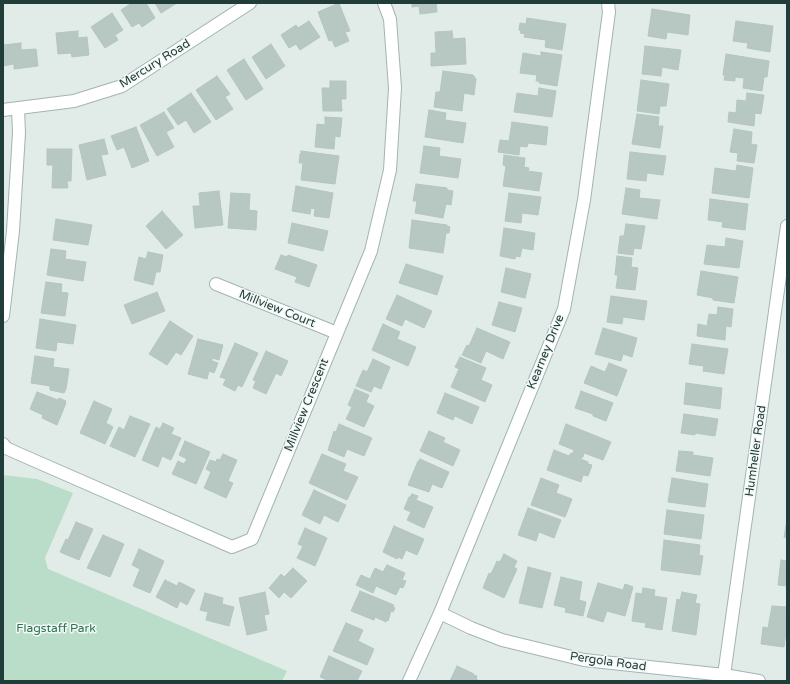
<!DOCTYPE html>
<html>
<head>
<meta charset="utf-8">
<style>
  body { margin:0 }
  #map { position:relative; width:790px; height:684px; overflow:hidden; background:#e1ece9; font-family:"Varela Round",sans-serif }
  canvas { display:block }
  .frame { position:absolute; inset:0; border:4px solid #213d3a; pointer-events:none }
</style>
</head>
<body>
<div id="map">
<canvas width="790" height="684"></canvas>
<div class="frame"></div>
</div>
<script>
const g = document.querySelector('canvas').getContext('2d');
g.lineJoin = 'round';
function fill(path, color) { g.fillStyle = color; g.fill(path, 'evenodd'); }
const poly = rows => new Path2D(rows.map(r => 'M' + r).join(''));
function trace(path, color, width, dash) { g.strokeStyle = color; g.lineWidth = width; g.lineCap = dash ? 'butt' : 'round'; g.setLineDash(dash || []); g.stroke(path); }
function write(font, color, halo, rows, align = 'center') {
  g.font = font + ' "Varela Round",sans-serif'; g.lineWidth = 3; g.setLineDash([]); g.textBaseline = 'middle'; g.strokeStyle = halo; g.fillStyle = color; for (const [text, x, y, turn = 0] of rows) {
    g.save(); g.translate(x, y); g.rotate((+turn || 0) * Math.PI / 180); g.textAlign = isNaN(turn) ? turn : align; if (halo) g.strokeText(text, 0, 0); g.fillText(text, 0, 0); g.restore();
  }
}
fill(poly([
  [3,475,37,479,73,493,45,558,48,569,287,671,282,681,3,681]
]), '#baddc9');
const building = poly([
  [132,3,146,3,155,18,142,27,139,23,132,27,121,10,132,3],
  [155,3,177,3,161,13,155,3],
  [339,3,350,31,345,32,349,41,335,47,332,40,329,41,318,12,339,3],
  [412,3,436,3,437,12,420,14,419,6,412,7,412,3],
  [652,9,690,15,688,35,667,32,666,39,648,36,652,9],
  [112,13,123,30,115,35,118,40,105,48,91,27,112,13],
  [527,18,566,24,562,50,545,47,546,40,524,37,525,34,520,33,521,31,519,30,520,23,526,24,527,18],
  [309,21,320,37,300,50,296,44,289,48,281,35,296,25,298,28,309,21],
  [736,21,773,26,770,52,747,48,748,43,733,41,736,21],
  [78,31,78,38,87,37,89,55,72,57,71,53,58,54,56,33,78,31],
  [452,31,453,39,465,38,466,64,431,66,431,53,436,53,435,32,452,31],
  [21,43,21,50,36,49,38,66,15,69,14,69,14,64,3,66,3,45,21,43],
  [271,44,285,66,266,79,252,57,271,44],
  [645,46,681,50,678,70,662,67,661,76,642,74,645,46],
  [541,52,562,55,557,86,539,83,539,81,536,81,537,75,520,73,523,53,541,56,541,52],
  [726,54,769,61,767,77,764,77,762,91,743,88,744,78,735,77,735,81,724,80,725,75,723,75,726,54],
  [244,59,263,89,246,100,227,70,244,59],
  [443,71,473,75,476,79,474,95,464,93,462,111,434,107,436,92,440,92,443,71],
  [217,76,230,94,225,97,233,109,216,120,196,90,217,76],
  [641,80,669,84,666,106,660,106,659,114,637,111,641,80],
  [330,81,346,81,346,99,341,99,342,111,323,111,322,88,330,88,330,81],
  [539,88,556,91,552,117,514,112,517,93,538,96,539,88],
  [191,93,211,122,194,133,186,120,178,125,167,109,191,93],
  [747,93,764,95,761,114,755,113,754,126,728,122,729,112,736,113,737,100,746,101,747,93],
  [429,110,446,113,445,120,466,123,463,143,425,137,429,110],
  [164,112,174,128,166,132,174,147,157,156,140,125,164,112],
  [637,114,659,117,658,126,663,126,660,148,632,144,637,114],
  [325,117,342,118,340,137,335,136,334,149,315,147,317,124,325,125,325,117],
  [512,122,548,127,546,145,528,143,527,147,520,146,519,155,498,152,500,140,509,141,512,122],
  [136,127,149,161,132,168,124,147,117,150,111,136,136,127],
  [734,129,752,132,751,144,757,145,754,163,737,161,738,153,730,152,734,129],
  [104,139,108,154,101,155,106,175,87,180,79,145,104,139],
  [424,146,440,148,439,156,461,159,458,178,420,173,424,146],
  [47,149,72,149,71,181,67,181,68,188,52,188,53,165,47,165,47,149],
  [301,151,339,156,335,184,301,180,303,163,299,163,300,154,301,154,301,151],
  [630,152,666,156,663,175,647,173,646,181,627,179,630,152],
  [504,155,525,158,524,167,529,168,528,171,542,173,539,191,503,186,506,166,503,165,504,155],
  [737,165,753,168,749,198,712,193,715,168,736,171,737,165],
  [416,184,447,188,447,190,453,191,451,205,446,204,443,218,415,213,417,201,413,201,416,184],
  [296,186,333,193,329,218,314,216,315,209,311,208,310,214,292,211,296,186],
  [626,188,640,190,639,198,660,200,657,219,622,214,626,188],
  [219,191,223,225,195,228,193,206,200,206,199,193,219,191],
  [231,193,250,194,249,210,257,211,256,230,228,228,231,193],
  [509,193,541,197,538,215,522,213,521,223,505,221,509,193],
  [710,199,748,204,745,230,722,227,723,222,708,220,710,199],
  [162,211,183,235,166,249,146,226,162,211],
  [56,219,92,225,88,245,53,240,56,219],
  [412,220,447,225,447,226,450,227,449,233,446,233,443,253,409,248,412,220],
  [292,223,328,231,323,251,288,243,292,223],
  [626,224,645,226,641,249,634,248,633,255,618,253,620,236,624,236,626,224],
  [504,228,535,233,533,250,522,248,520,257,516,256,515,259,500,256,504,228],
  [726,238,743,241,739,268,704,264,707,245,725,247,726,238],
  [51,249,66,251,65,259,86,262,83,281,47,275,51,249],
  [148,252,163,255,160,272,156,272,153,285,134,280,139,257,146,259,148,252],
  [281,255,287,257,288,255,317,265,309,287,295,282,297,277,275,269,281,255],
  [617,256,632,258,631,267,638,268,635,290,616,288,618,275,615,275,617,256],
  [406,264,443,276,437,295,399,283,406,264],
  [506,268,531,274,525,298,501,292,506,268],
  [701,271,738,277,734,303,713,300,713,298,697,295,701,271],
  [46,282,62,284,61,292,68,293,65,316,41,313,46,282],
  [157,292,165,311,132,324,124,305,157,292],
  [397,295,432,311,424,328,405,319,402,326,386,319,397,295],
  [611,296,647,301,644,320,623,317,622,324,607,322,611,296],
  [499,302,522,308,515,332,492,325,499,302],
  [718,307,733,309,731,327,726,326,725,340,697,336,698,324,707,326,709,314,717,315,718,307],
  [40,319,76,325,73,344,57,342,56,351,36,348,40,319],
  [170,321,193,336,181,355,176,352,167,365,149,354,170,321],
  [383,324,400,332,397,339,416,347,408,366,372,350,383,324],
  [477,328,510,342,503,359,486,351,481,363,462,355,467,345,469,346,477,328],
  [603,328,637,338,632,357,623,354,621,361,595,354,603,328],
  [198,339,223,345,219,360,212,358,212,361,218,363,214,373,209,371,207,379,188,374,198,339],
  [235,343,258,353,242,387,238,385,235,391,223,385,226,379,220,377,235,343],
  [692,344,728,349,724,374,703,371,704,366,689,364,692,344],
  [266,351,288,361,281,376,276,373,266,394,253,388,256,381,253,380,266,351],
  [35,356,54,359,53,367,69,369,66,389,64,393,50,390,50,386,31,383,35,356],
  [460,357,486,368,481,380,492,385,485,402,451,387,459,369,455,367,460,357],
  [373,359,390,367,381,389,374,386,371,392,356,386,363,370,367,372,373,359],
  [609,363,627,370,617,396,584,383,591,366,605,372,609,363],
  [686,383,722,388,720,409,684,404,686,383],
  [355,389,369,395,366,402,374,406,364,427,346,419,352,407,348,405,355,389],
  [581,391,613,403,606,421,593,416,593,414,575,408,581,391],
  [37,392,58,400,59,398,66,401,65,402,66,403,57,425,42,418,43,415,30,409,37,392],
  [445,393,479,407,472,424,455,416,453,420,437,413,445,393],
  [94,401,112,409,106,423,113,427,105,444,80,433,94,401],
  [684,414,718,419,715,436,695,433,695,435,681,433,684,414],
  [130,416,150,424,135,457,110,446,119,427,124,430,130,416],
  [163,423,174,428,171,434,181,438,171,460,162,456,158,467,142,460,156,427,160,429,163,423],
  [339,424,372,438,364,456,347,449,344,457,328,450,334,431,336,432,339,424],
  [566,424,611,442,603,460,584,453,583,457,573,453,574,450,559,444,566,424],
  [429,431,445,438,443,442,460,450,453,466,420,451,429,431],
  [185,441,210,452,196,484,172,474,178,461,184,464,187,459,179,455,185,441],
  [554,450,569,456,571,453,582,457,581,459,588,462,588,464,592,465,588,476,583,475,581,482,547,470,554,450],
  [679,451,693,452,693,455,713,458,710,476,676,471,679,451],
  [223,454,237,460,228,481,233,483,226,498,204,488,211,472,206,469,210,460,216,462,217,459,220,460,223,454],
  [322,454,346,464,343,471,358,477,347,500,309,483,322,454],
  [420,459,449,472,442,488,432,484,429,492,408,485,418,461,419,461,420,459],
  [541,478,559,485,556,493,572,499,565,517,531,505,541,478],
  [672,478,708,484,705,507,668,502,672,478],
  [314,490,346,505,338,522,324,515,320,524,302,515,314,490],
  [412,494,418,496,416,500,433,507,424,528,407,520,411,512,404,509,409,497,410,497,412,494],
  [528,508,561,520,554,538,539,532,536,541,518,535,528,508],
  [667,510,704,515,701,539,664,534,667,510],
  [787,520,787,538,784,537,787,520],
  [76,522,93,529,79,560,60,552,66,539,68,540,76,522],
  [394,526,424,539,417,555,406,550,402,559,398,557,397,559,383,552,394,526],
  [305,528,327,538,315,566,297,558,303,546,298,544,305,528],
  [103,535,124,544,110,577,87,568,103,535],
  [664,540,700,545,699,555,703,556,700,575,661,570,664,540],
  [139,549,164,561,150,593,133,586,140,569,132,565,139,549],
  [504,554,517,561,514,567,517,569,504,598,483,588,489,573,491,574,497,561,500,562,504,554],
  [781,560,787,561,787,586,778,585,781,560],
  [387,565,405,573,402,580,406,581,403,588,400,587,396,595,376,586,373,593,356,585,361,575,370,579,375,568,383,572,387,565],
  [528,567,551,573,542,608,519,603,528,567],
  [293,568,307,581,291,598,284,592,279,598,269,588,281,574,284,577,293,568],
  [561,577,582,582,579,600,586,602,583,616,565,612,566,608,554,605,561,577],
  [165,580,177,586,179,582,195,590,187,605,180,601,177,608,156,597,165,580],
  [598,583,623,590,625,584,633,587,625,616,607,611,603,622,587,617,598,583],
  [643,588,655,590,654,596,667,598,662,630,645,627,646,623,632,621,636,593,642,594,643,588],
  [360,591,394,605,393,607,395,608,393,612,391,611,388,621,387,620,386,622,375,617,374,620,351,611,360,591],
  [265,592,269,614,264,615,267,630,247,635,239,598,265,592],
  [682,592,697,595,695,603,700,604,696,635,672,631,677,599,680,600,682,592],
  [205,593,223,598,222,604,234,607,229,626,206,620,208,612,200,610,205,593],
  [772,606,786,607,785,615,787,615,787,625,784,647,761,644,763,627,768,628,772,606],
  [346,623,363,630,358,641,374,649,367,665,333,651,346,623],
  [329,656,362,671,357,681,329,681,320,677,329,656],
  [457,666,474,674,473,675,477,676,476,679,479,681,450,681,457,666]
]);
fill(building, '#b7c7c2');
trace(building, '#b4c5c1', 1);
const minor = poly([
  [3,110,74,101,122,86,250,3],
  [216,284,337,333],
  [3,316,13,231,19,133,18,109],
  [3,444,6,448,17,453,232,547,252,539,371,251,390,170,395,88,390,19,384,3],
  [440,613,471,628,502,640,584,660,724,675,759,681],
  [724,675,787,226],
  [409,681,440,613,564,309,584,200,609,12,608,3]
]);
trace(minor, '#a4b4b1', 14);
trace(minor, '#fff', 12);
write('12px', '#213d3a', '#f2f8f6', [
  ["Mercury Road",155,64,-32],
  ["Millview Court",277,309,22],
  ["Kearney Drive",546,352,-68],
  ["Millview Crescent",307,405,-68],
  ["Humheller Road",756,451,-82],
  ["Pergola Road",608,662,8]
]);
write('12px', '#2b7453', '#f2f8f6', [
  ["Flagstaff Park",56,629]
]);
</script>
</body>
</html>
